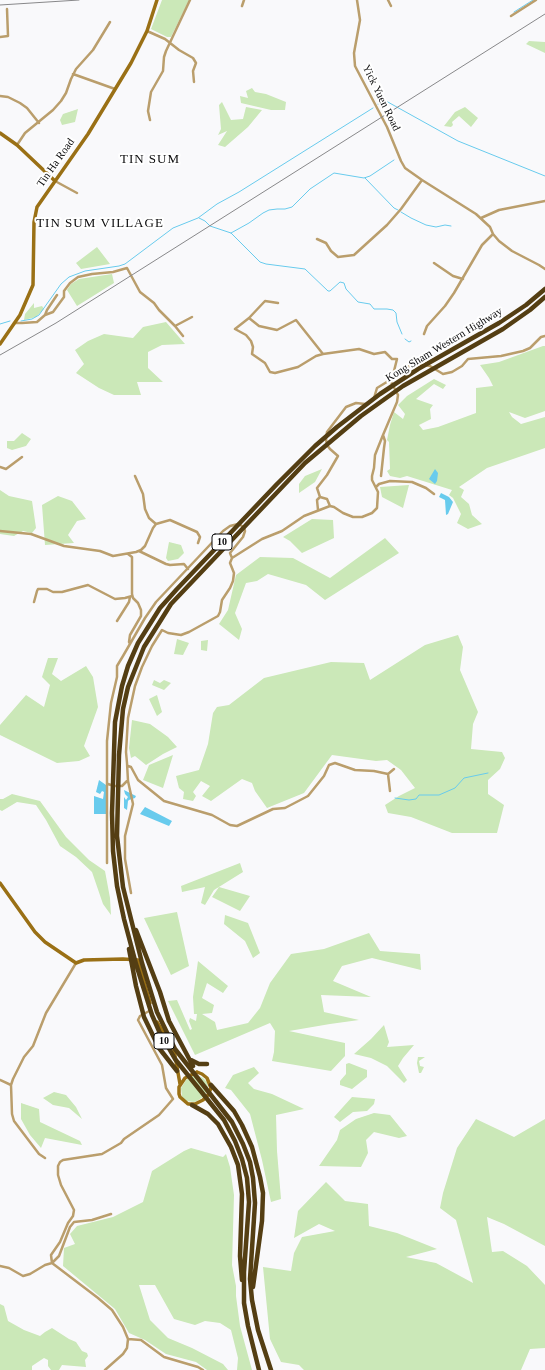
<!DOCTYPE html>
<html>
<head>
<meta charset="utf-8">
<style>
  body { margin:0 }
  canvas { display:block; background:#f9f9fb }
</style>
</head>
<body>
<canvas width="545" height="1370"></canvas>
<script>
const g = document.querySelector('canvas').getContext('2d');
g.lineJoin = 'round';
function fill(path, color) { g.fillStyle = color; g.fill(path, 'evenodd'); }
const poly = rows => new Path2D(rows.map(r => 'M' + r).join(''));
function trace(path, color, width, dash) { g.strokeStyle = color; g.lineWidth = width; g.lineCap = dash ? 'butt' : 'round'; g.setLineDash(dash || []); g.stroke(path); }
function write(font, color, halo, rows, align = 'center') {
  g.font = font + ' Georgia,serif'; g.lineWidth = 4; g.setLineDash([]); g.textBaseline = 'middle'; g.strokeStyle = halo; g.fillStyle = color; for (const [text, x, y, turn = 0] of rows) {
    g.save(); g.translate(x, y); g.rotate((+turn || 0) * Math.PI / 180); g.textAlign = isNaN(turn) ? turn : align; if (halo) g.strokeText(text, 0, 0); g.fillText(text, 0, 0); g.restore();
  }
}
fill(poly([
  [162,0,189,0,171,37,167,37,151,29],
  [529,41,545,42,545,53,526,44],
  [252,88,255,92,266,94,286,102,285,110,271,110,241,103,240,96,248,98,246,91],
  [222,102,231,120,243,119,246,107,262,110,248,127,225,147,218,145,227,131,218,135,221,129,219,105],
  [465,107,478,118,471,127,459,116,452,122,453,125,451,127,444,126,455,112],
  [78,109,75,122,62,125,60,120,63,114],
  [97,247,110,264,81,269,76,263],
  [112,274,114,283,77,306,67,290,71,284,79,279],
  [34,303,34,308,42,306,44,309,36,317,24,320,25,314],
  [166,322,185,344,162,345,148,352,148,368,163,382,137,382,141,395,114,395,99,388,76,373,84,364,75,350,88,341,104,334,133,338,143,327],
  [543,346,545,346,545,411,525,418,509,412,512,417,521,424,545,417,545,448,487,468,459,487,464,490,461,497,469,504,472,515,482,524,468,529,457,523,461,514,453,498,449,495,452,490,407,476,400,478,390,476,387,471,390,469,389,442,387,440,390,425,394,412,403,419,405,414,398,405,407,396,434,379,446,385,443,389,434,384,416,399,433,405,430,409,431,419,419,425,423,430,438,427,476,413,476,388,493,386,489,378,480,365,499,362],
  [22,433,31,439,26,446,12,450,7,448,7,441,14,441],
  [322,469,315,482,299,493,299,484,305,476],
  [409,485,403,508,382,497,380,487],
  [0,490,9,496,32,501,36,528,32,533,23,531,14,536,0,534],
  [58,496,72,501,86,519,77,521,68,535,74,543,45,545,42,505],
  [312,519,333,520,334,538,302,553,290,541,283,537],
  [385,538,399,553,325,600,306,585,268,574,257,581,246,583,235,613,242,629,239,640,219,624,228,610,236,575,260,557,293,558,330,578],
  [169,542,181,545,184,553,178,559,168,561,166,558],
  [458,635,463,647,460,670,478,712,473,724,471,749,502,752,505,758,500,769,488,780,488,794,504,805,497,833,452,833,411,817,388,813,385,805,399,796,415,788,401,770,387,760,376,761,332,755,304,793,267,808,255,791,252,783,242,779,211,801,202,796,210,786,201,781,193,792,196,796,193,801,183,799,184,792,179,788,176,776,199,770,208,744,213,713,217,707,229,705,264,678,331,662,364,663,370,680,425,645],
  [177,639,189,643,183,655,174,654],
  [208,640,207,651,201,650,201,641],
  [48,658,58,658,52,674,61,681,86,666,93,677,98,707,84,746,90,756,79,761,57,763,0,735,0,725,26,695,44,707,50,685,42,677],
  [154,680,160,683,164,680,171,683,164,690,152,685],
  [157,695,162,712,157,716,149,699],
  [132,720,150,724,168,737,177,747,163,754,146,765,135,756,131,758,129,748],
  [173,755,163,788,143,780,149,765],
  [12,794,40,801,66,837,89,860,105,871,110,898,111,915,103,904,92,872,76,857,60,846,46,820,36,805,17,802,2,811,0,810,0,799,3,799],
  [240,863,243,872,214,890,205,905,201,903,205,887,182,892,181,886],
  [219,887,250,896,240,911,212,897],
  [177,912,189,966,171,975,144,918],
  [225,915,248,923,260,953,253,958,245,941,224,924],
  [369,933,380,951,420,954,421,970,372,958,342,966,333,981,371,997,321,995,324,1012,359,1020,330,1024,289,1031,345,1043,345,1056,331,1071,272,1061,274,1052,275,1031,270,1023,195,1055,168,1001,177,1000,190,1030,192,1029,189,1021,190,1018,196,1021,197,1014,194,1014,193,997,198,961,228,986,223,993,207,983,202,998,214,1005,212,1013,202,1014,215,1022,217,1030,248,1023,260,1008,270,983,291,954,324,949],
  [384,1025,389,1042,387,1047,414,1045,403,1058,398,1066,407,1080,404,1083,387,1066,371,1058,354,1054,371,1039],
  [418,1057,425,1057,419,1061,420,1066,424,1067,421,1073,419,1073,417,1063],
  [349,1063,367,1070,367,1077,352,1089,340,1085,340,1081,346,1074,346,1064],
  [254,1067,259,1073,248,1083,254,1089,272,1094,304,1109,276,1115,277,1151,281,1199,271,1202,262,1160,250,1114,231,1090,225,1088,233,1075],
  [197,1075,203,1078,207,1082,208,1088,207,1091,203,1097,197,1101,194,1102,186,1101,182,1097,181,1088,186,1080,192,1076],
  [54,1092,66,1095,76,1107,82,1119,69,1108,53,1105,43,1098],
  [352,1097,375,1099,374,1104,367,1111,353,1112,340,1122,334,1117],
  [21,1103,39,1109,40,1122,80,1141,82,1145,45,1138,41,1148,30,1135,21,1119],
  [374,1113,390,1115,407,1136,399,1138,374,1132,366,1140,368,1153,361,1167,319,1166,337,1140,340,1130,356,1119],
  [476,1119,514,1137,545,1119,545,1246,504,1224,487,1217,492,1252,503,1251,527,1266,545,1285,545,1348,530,1349,521,1370,304,1370,299,1365,281,1362,270,1339,263,1267,291,1271,294,1253,302,1237,335,1231,319,1224,294,1238,298,1211,326,1182,345,1201,368,1204,369,1226,397,1233,437,1249,406,1257,436,1263,473,1283,456,1220,440,1208,443,1193,457,1148],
  [191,1148,223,1157,226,1154,230,1167,234,1195,232,1265,236,1286,236,1296,240,1326,252,1370,237,1370,238,1358,231,1330,220,1323,205,1321,195,1325,174,1319,155,1285,139,1285,150,1320,168,1338,192,1348,223,1364,228,1370,207,1370,196,1362,166,1354,145,1340,129,1333,115,1309,63,1266,64,1248,75,1244,70,1234,77,1226,113,1217,143,1202,152,1171,184,1151],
  [0,1304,4,1306,8,1321,24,1330,40,1336,45,1332,52,1328,69,1339,76,1342,82,1351,87,1353,88,1356,85,1360,86,1367,62,1365,59,1370,51,1370,48,1366,48,1360,44,1358,32,1366,32,1370,0,1370]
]), '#cbe8b8');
fill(poly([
  [435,469,438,473,437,481,435,484,429,479],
  [441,493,449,497,453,502,448,514,446,515,445,500,439,497],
  [99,780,106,785,106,814,94,814,94,796,103,799,104,792,102,791,100,794,96,792],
  [124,790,136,796,135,798,129,800,128,801,127,810,124,808,124,797,126,800,128,797,125,794],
  [145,807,172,821,169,826,140,814]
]), '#68cbed');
trace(poly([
  [514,12,533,0],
  [378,104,386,101,458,141,545,176],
  [365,178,394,208,398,210],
  [401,212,411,218,426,225,436,227,445,225,451,226],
  [199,218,205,221,210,226,231,233,260,262,266,264,305,269,328,291,330,291,340,282,344,283,346,289,358,302,370,304,374,309,387,309,393,310,396,313,397,322,402,334],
  [231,233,249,223,263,213,269,210,277,209,285,209,292,207,310,189,334,173,364,178,370,176,394,160],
  [21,321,32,319,39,315,61,284,69,277,85,271,119,266,125,264,173,228,198,218,217,204,239,192,373,108],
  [0,324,10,321],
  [405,339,409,342,411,341],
  [395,798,409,800,416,799,419,795,439,795,455,788,464,778,488,773]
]), '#68cbed', 1);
trace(poly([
  [357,0,360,20,354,53,355,66,387,127,401,161,405,168,422,180,476,214,490,227,493,234,499,241,512,251,539,265,545,269],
  [388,0,391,6],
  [242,6,244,0],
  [511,16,536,0],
  [147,31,165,39,179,50,193,58,196,63,193,71,194,82],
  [0,37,8,36,7,9],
  [73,74,115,89],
  [0,96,8,97,20,103,27,108,39,123],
  [150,120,148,111,151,92,163,71,164,57,166,51,190,0],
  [17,145,25,133,53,110,61,101,66,93,71,79,76,69,93,50,110,22],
  [55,181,77,193],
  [481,218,499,210,545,201],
  [317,239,326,243,331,251,338,257,354,255,387,225,401,209,422,180],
  [434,263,453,276,463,279],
  [45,315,47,310,57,295],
  [249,318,265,301,278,303],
  [14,323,22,323,37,322,45,315,53,312,64,297,64,291,70,283,78,277,92,274,113,272,127,268,140,292,154,303,159,310,175,326,192,317],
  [175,326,183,336],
  [424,334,427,326,445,306,454,293,482,245,493,234],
  [323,354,296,320,277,330,259,326,249,318,235,329,246,335,251,341,253,347,252,354,265,363,270,372,275,373,298,367,316,356,323,354,359,349,374,354,385,352,392,359,397,359,393,375],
  [374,398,377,388,390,380,395,373,410,366,418,364,430,366,443,374,452,372,462,366,468,359,501,356,523,351,530,348,541,337,545,336],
  [0,467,6,469,22,457],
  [135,476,143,494,145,509,149,518,156,524],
  [381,476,384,448,385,441,383,435,397,402,398,395,390,380],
  [376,487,379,484,390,481,412,482,426,488,434,494],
  [330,506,334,507,343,513,353,517,362,517,372,513,377,508,378,492,372,480,372,476,374,468,375,455,383,435],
  [318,510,317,500,320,497],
  [0,531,31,534,64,546,100,551,113,556,136,552,141,550,145,546,153,528,156,524,170,520,197,532,200,537,198,543],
  [139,551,166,564,170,565,184,564,188,569],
  [128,554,132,557,132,594,133,598,138,603,141,610,141,616,130,635,129,642,130,644],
  [34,602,37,591,38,589,47,589,53,592,62,592,88,585,115,599,125,598,132,596],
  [117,621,129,602,130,597],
  [128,766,131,767,138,780,164,801,212,815,230,825,237,826,273,809,285,808,308,796,324,776,329,765,335,763,355,770,374,771,388,774,390,791],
  [388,774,394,769],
  [108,784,114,786,122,786,127,781],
  [107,863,107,741,111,703,117,677,117,666,123,656,145,618,156,602,223,531,230,526,238,524,244,527,245,531,243,537,230,553,232,558],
  [131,893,125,859,125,836,133,804,128,781,127,763,126,752,128,718,135,686,142,667,152,646,162,630,168,633,181,635,189,632,218,616,220,612,222,600,230,588,233,581,234,573,230,563,232,558,262,539,282,531,304,516,330,506,327,499,320,497,317,488,327,475,338,456,330,449,327,445,326,439,327,432,346,407,356,403,365,404],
  [0,1080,11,1085],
  [45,1158,39,1154,14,1121,12,1114,11,1085,13,1079,24,1057,33,1046,46,1013,76,963],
  [52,1263,51,1255,60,1242,68,1223,73,1216,74,1210,61,1185,58,1175,58,1166,60,1162,63,1160,102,1154,121,1143,124,1139,159,1115,173,1099,166,1088,162,1065,138,1020,140,1016,151,1010],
  [52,1263,98,1298,112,1310,123,1327,128,1339,127,1348,123,1354,105,1370],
  [52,1263,59,1256,70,1227,74,1222,92,1220,111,1214],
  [0,1266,9,1268,23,1276,30,1274,45,1265,52,1263],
  [128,1339,141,1340,164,1357,198,1367,203,1370]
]), '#ba9e6c', 2.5);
trace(poly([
  [0,133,17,145,55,181],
  [0,344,20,315,33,285,34,222,37,207,88,134,131,63,147,31,157,0],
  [0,883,35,932,45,942,76,963,84,960,123,959,138,960,150,1003],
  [157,1022,174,1050,180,1084],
  [197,1072,202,1074,207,1078,211,1088,208,1095,203,1100,195,1104,188,1104,180,1097,179,1094,179,1087,185,1078,197,1072]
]), '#9a7015', 3.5);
trace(poly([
  [136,930,160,992,169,1021,193,1066],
  [129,949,136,986,144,1017,159,1048,177,1071],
  [191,1060,199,1064,207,1064],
  [211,1085,234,1111,242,1125,252,1147,260,1177,263,1193,262,1221,253,1287],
  [192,1105,208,1114,218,1124,231,1147,238,1165,242,1194,240,1256,242,1280],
  [259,1370,248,1326,244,1303,244,1272,249,1202,247,1178,242,1159,235,1141,224,1120,175,1059,159,1031,152,1015,136,964,124,919,117,886,113,851,112,813,115,722,122,686,128,666,138,643,160,608,177,589,277,484,315,446,337,427,380,394,418,369,499,323,526,305,545,289],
  [271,1370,258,1330,252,1300,250,1279,255,1203,253,1178,250,1162,243,1144,232,1122,175,1049,157,1012,142,963,123,887,117,836,119,755,123,709,128,687,144,647,171,604,305,463,361,416,403,386,503,329,530,310,545,297]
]), '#543e13', 4.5);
trace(poly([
  [0,5,79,0]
]), '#88888a', 1);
trace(poly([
  [0,355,56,323,545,14]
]), '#88888a', 1);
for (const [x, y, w] of [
  [222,542,20],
  [164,1041,20]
]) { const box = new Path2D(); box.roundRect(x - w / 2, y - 8, w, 16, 3); g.fillStyle = '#fff'; g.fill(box); trace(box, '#0b0b0c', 1); }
write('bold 10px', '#0b0b0c', null, [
  ["10",222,542],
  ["10",164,1041]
]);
write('11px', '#0b0b0c', '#fff', [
  ["Yick Yuen Road",381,98,64],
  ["Tin Ha Road",56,163,-55],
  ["Kong Sham Western Highway",444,345,-31]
]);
g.letterSpacing = '1px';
write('13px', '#0b0b0c', '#fff', [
  ["TIN SUM",150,160],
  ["TIN SUM VILLAGE",100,224]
]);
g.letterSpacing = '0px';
</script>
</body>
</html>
